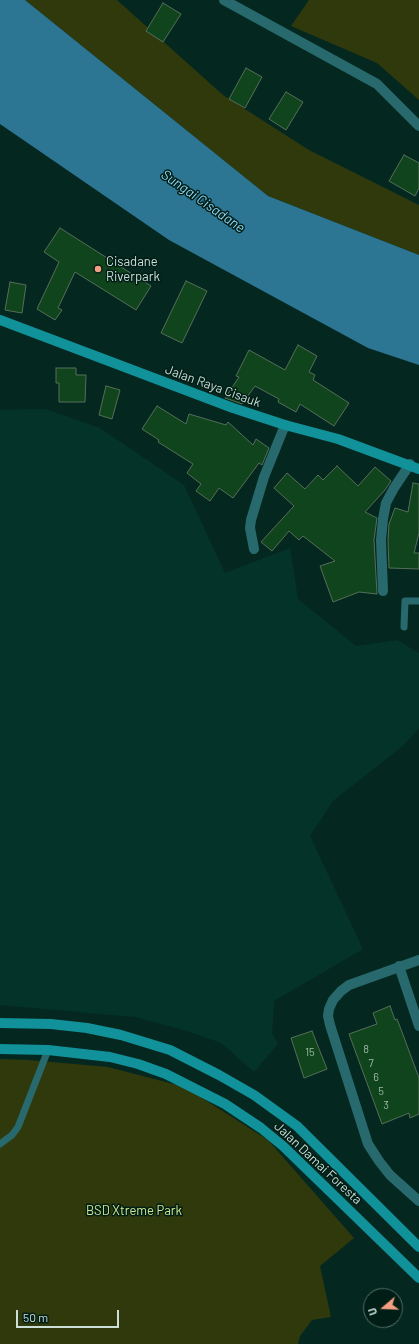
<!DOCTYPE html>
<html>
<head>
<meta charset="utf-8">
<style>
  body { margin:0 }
  #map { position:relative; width:419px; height:1344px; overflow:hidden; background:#042820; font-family:Barlow,sans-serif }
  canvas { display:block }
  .north { position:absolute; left:363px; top:1288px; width:40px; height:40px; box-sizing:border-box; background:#001e16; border:1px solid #516b64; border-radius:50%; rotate:251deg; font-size:11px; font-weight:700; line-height:16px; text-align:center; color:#cbded8 }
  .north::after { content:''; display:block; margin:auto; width:14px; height:18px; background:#f3a082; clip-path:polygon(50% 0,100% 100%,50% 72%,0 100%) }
  .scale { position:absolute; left:16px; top:1310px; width:103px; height:18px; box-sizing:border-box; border:2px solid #cbded8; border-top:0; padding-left:5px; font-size:12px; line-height:14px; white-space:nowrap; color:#cbded8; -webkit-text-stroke:3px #001e16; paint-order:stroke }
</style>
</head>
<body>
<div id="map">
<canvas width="419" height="1344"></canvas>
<div class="north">U</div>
<div class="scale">50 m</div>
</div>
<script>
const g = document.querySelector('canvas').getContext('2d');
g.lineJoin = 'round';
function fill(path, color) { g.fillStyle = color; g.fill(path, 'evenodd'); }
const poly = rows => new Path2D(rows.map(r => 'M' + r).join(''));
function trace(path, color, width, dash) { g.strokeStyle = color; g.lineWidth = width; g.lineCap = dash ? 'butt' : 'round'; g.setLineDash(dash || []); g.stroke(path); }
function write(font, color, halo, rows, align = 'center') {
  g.font = font + ' Barlow,sans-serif'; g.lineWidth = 3; g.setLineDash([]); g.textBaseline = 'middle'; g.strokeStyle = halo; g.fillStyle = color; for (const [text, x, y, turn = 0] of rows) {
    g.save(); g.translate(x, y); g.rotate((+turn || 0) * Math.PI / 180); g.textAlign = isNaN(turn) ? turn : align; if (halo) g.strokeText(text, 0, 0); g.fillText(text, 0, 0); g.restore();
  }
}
fill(poly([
  [45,409,100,428,184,485,225,573,290,548,298,599,356,646,397,640,419,653,419,728,404,745,333,801,310,836,363,949,274,1001,272,1033,278,1044,254,1072,221,1043,187,1031,135,1017,0,1005,0,410]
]), '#04332a');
fill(poly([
  [25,0,117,0,223,95,309,150,419,205,419,255,268,196],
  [309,0,419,0,419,100,377,63,291,26],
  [0,1059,29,1060,108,1067,185,1087,268,1140,354,1238,320,1266,331,1317,312,1320,300,1336,298,1344,0,1344]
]), '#2f390c');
fill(poly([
  [0,0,25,0,268,196,419,255,419,365,368,348,169,240,0,124]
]), '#2c7694');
const building = poly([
  [163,3,181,14,163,42,146,31,163,3],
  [246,68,262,77,245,108,229,99,246,68],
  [286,92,303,102,286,130,269,119,286,92],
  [404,155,419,163,419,188,415,196,389,181,404,155],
  [60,228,151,286,136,310,75,272,58,308,62,310,55,320,37,309,59,262,44,252,60,228],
  [186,281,207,291,182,343,161,333,186,281],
  [10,282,26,285,22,313,5,310,10,282],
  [298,345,317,356,309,372,315,375,313,380,349,403,334,426,300,404,296,412,278,402,279,399,255,386,242,404,225,398,239,377,236,376,249,350,285,370,298,345],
  [56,368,76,368,76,375,86,375,85,402,59,402,59,383,56,383,56,368],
  [106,386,120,390,112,419,99,415,106,386],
  [157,406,186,424,189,414,226,425,228,422,253,445,256,439,269,448,262,465,259,463,233,498,219,488,210,501,196,491,201,484,187,473,193,464,158,442,159,440,142,429,157,406],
  [337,466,358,486,375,467,391,481,385,490,365,512,377,518,374,540,377,594,359,592,333,602,320,566,335,561,303,536,299,540,289,531,272,551,261,542,294,506,274,488,287,473,305,489,318,475,323,480,337,466],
  [413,483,419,484,419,533,414,553,419,553,419,569,389,568,388,540,389,524,395,508,408,512,413,483],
  [390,1006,395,1020,397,1019,402,1032,419,1078,419,1114,410,1118,409,1113,382,1124,349,1034,377,1024,373,1013,390,1006],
  [312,1031,327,1069,304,1078,291,1038,312,1031]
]);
fill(building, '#10441d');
trace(building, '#566e59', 1);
trace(poly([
  [404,627,405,601,419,601],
  [0,1144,12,1135,18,1127,48,1050]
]), '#27696d', 7);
trace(poly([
  [224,0,377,84,419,126],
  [254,549,250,528,251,520,264,477,285,425],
  [383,591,381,540,383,519,386,503,394,488,410,464],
  [419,960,349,985,341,991,333,1000,329,1009,328,1016,330,1025,368,1144,379,1161,390,1175,419,1201],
  [399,966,419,1026]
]), '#27696d', 10);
trace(poly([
  [0,320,233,408,285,425,338,439,419,469],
  [0,1023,51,1024,87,1028,121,1035,170,1050,219,1075,254,1095,297,1126,419,1247],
  [0,1049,48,1050,110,1057,138,1064,166,1074,225,1104,261,1128,283,1146,419,1278]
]), '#119199', 10);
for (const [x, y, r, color] of [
  [98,269,4,"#f3a082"]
]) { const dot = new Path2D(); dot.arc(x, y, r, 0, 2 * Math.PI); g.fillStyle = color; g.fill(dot); trace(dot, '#001e16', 1.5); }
write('11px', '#9cb8a9', null, [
  ["8",366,1049],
  ["15",310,1052],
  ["7",371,1063],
  ["6",376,1077],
  ["5",381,1091],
  ["3",386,1105]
]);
write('13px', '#cbded8', '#001e16', [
  ["Cisadane",106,262],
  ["Riverpark",106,277]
], 'left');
write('13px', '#cbded8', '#001e16', [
  ["Jalan Raya Cisauk",213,386,20],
  ["Jalan Damai Foresta",318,1163,43]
]);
write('13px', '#cfe78f', '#001e16', [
  ["BSD Xtreme Park",134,1211]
]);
write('italic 14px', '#88d7fb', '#001e16', [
  ["Sungai Cisadane",203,201,35]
]);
</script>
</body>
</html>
